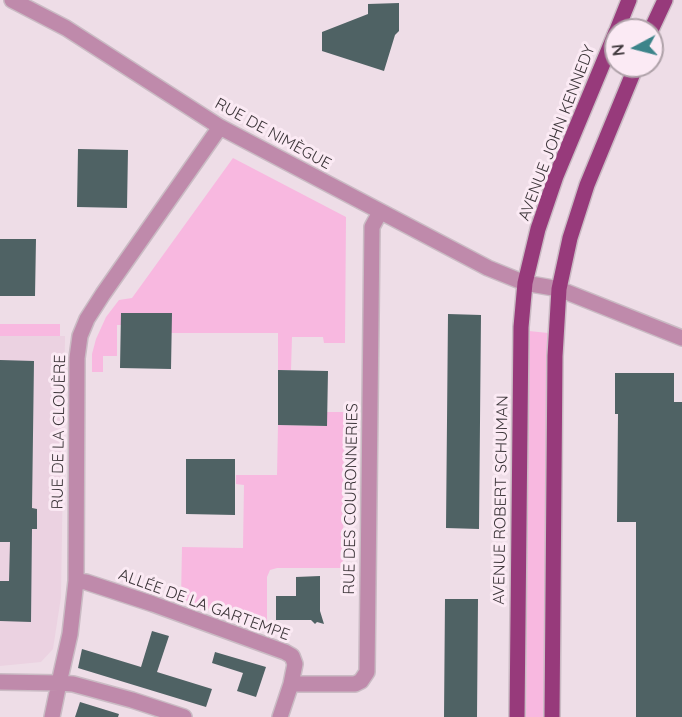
<!DOCTYPE html>
<html>
<head>
<meta charset="utf-8">
<style>
  body { margin:0 }
  #map { position:relative; width:682px; height:717px; overflow:hidden; background:#eedde7; font-family:Quicksand,sans-serif }
  canvas { display:block }
  .north { position:absolute; left:604px; top:18px; width:60px; height:60px; box-sizing:border-box; background:#fbeaf4; border:2px solid #afa2a9; border-radius:50%; rotate:263deg; font-size:16px; font-weight:700; line-height:24px; text-align:center; color:#3c3539 }
  .north::after { content:''; display:block; margin:auto; width:21px; height:27px; background:#3c848a; clip-path:polygon(50% 0,100% 100%,50% 72%,0 100%) }
</style>
</head>
<body>
<div id="map">
<canvas width="682" height="717"></canvas>
<div class="north">N</div>
</div>
<script>
const g = document.querySelector('canvas').getContext('2d');
g.lineJoin = 'round';
function fill(path, color) { g.fillStyle = color; g.fill(path, 'evenodd'); }
const poly = rows => new Path2D(rows.map(r => 'M' + r).join(''));
function trace(path, color, width, dash) { g.strokeStyle = color; g.lineWidth = width; g.lineCap = dash ? 'butt' : 'round'; g.setLineDash(dash || []); g.stroke(path); }
function write(font, color, halo, rows, align = 'center') {
  g.font = font + ' Quicksand,sans-serif'; g.lineWidth = 6; g.setLineDash([]); g.textBaseline = 'middle'; g.strokeStyle = halo; g.fillStyle = color; for (const [text, x, y, turn = 0] of rows) {
    g.save(); g.translate(x, y); g.rotate((+turn || 0) * Math.PI / 180); g.textAlign = isNaN(turn) ? turn : align; if (halo) g.strokeText(text, 0, 0); g.fillText(text, 0, 0); g.restore();
  }
}
fill(poly([
  [0,336,65,336,61,597,53,649,41,662,0,666]
]), '#ebd2e1');
fill(poly([
  [233,158,346,217,345,343,324,343,323,337,292,337,291,370,278,370,278,333,171,333,121,313,121,325,117,325,117,356,103,356,103,372,92,372,92,354,96,339,106,317,119,300,132,298],
  [0,324,60,324,60,336,0,336],
  [529,331,548,333,545,717,526,717],
  [327,412,344,412,343,568,277,568,270,570,267,577,267,629,181,599,182,547,243,548,244,485,236,484,236,475,277,475,278,425,327,426]
]), '#f8b8e0');
fill(poly([
  [399,3,399,31,395,35,384,71,322,51,322,32,368,14,368,4],
  [78,149,128,150,127,208,77,207],
  [0,239,36,239,35,296,0,296],
  [121,313,172,313,171,369,120,368],
  [448,314,481,315,479,529,446,528],
  [0,360,34,361,32,508,37,509,37,529,32,529,31,622,0,621,0,581,9,581,10,542,0,542],
  [278,370,328,371,327,426,278,425],
  [615,373,674,373,674,402,682,402,682,717,636,717,636,522,617,522,618,414,615,414],
  [186,459,235,459,235,515,186,514],
  [320,576,320,611,324,624,317,622,315,624,311,620,276,620,276,596,296,596,296,577],
  [445,599,478,599,477,717,444,717],
  [152,631,169,636,157,672,212,689,206,707,78,668,82,649,141,667],
  [215,652,266,667,256,697,237,691,243,673,212,663],
  [80,702,119,714,118,717,75,717]
]), '#4f6264');
const minor = poly([
  [12,0,66,28,220,127,488,268,525,283,559,289,682,338],
  [76,581,86,582,153,604,285,652,292,656,295,664,291,684],
  [0,682,59,683,70,634,76,581,77,358,80,336,87,319,103,294,220,127],
  [52,717,59,683,73,684,132,700,184,717],
  [280,717,291,684,355,684,361,681,367,672,372,227,380,212]
]);
const major = poly([
  [617,30,629,0],
  [651,30,665,0],
  [517,717,521,327,525,283,538,229,556,176,616,32],
  [552,717,555,356,559,289,570,238,587,185,636,66]
]);
trace(minor, '#cabbc4', 18);
trace(major, '#cabbc4', 18);
trace(minor, '#bf8aab', 15);
trace(major, '#973a7b', 15);
write('16px', '#3c3539', '#fbeaf4', [
  ["AVENUE JOHN KENNEDY",557,133,-69],
  ["RUE DE NIMÈGUE",273,134,29],
  ["RUE DE LA CLOUÈRE",59,432,-89],
  ["RUE DES COURONNERIES",351,499,-89],
  ["AVENUE ROBERT SCHUMAN",501,500,-89],
  ["ALLÉE DE LA GARTEMPE",204,605,20]
]);
</script>
</body>
</html>
